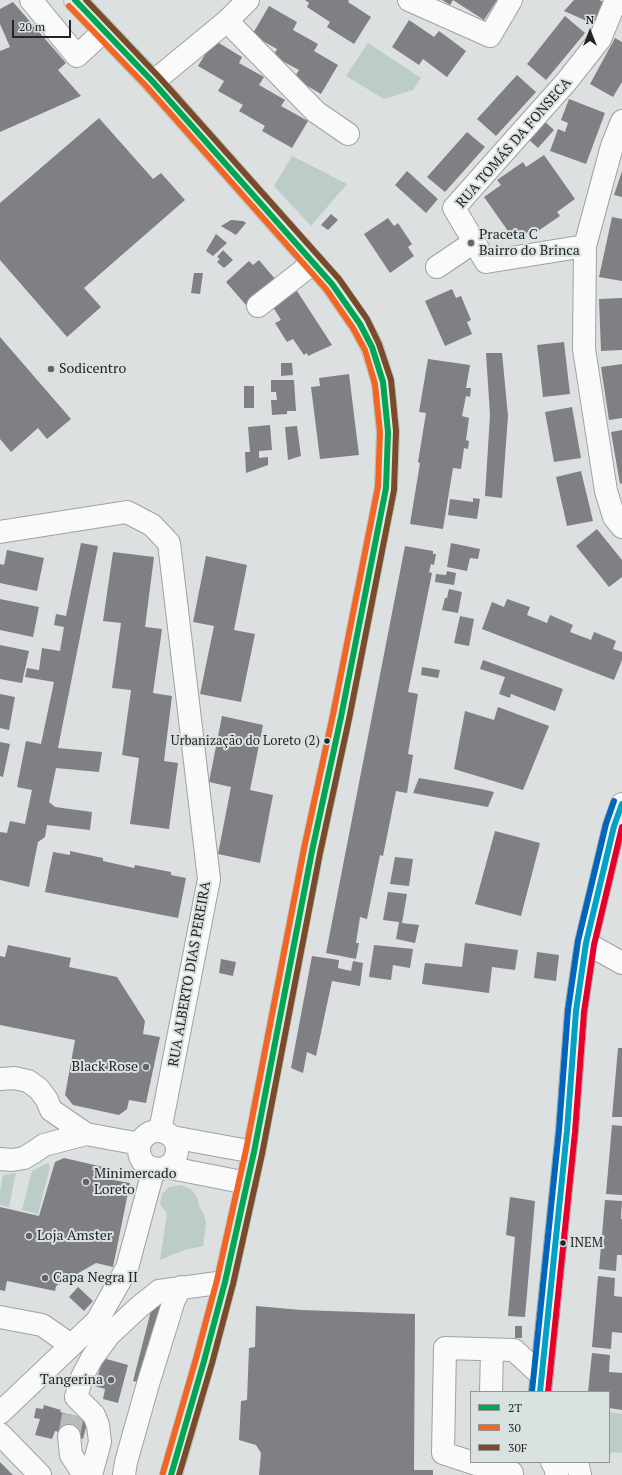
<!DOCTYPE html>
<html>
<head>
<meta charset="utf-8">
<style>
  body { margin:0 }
  #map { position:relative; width:622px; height:1475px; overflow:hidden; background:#dce0e0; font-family:"PT Serif",serif }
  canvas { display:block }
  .legend { position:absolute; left:470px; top:1391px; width:140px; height:72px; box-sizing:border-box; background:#dae2e1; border:1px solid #909696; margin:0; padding:5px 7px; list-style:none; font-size:12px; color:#222525 }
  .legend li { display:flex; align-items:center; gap:8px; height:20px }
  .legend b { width:20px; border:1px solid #909696 }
  .north { position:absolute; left:570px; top:12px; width:40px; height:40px; -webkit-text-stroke:3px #dae2e1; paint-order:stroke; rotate:0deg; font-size:11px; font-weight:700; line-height:16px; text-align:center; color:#222525 }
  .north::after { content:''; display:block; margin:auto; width:14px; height:18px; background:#222525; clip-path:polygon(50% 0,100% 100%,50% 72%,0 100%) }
  .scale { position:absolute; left:12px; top:20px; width:59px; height:18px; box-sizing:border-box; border:2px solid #222525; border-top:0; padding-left:5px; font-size:12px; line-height:14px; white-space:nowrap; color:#222525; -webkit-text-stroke:3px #dae2e1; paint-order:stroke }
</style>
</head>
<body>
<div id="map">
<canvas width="622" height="1475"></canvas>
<ul class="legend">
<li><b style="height:5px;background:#00a651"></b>2T</li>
<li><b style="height:5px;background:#f26522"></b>30</li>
<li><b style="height:5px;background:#7a4b2a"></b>30F</li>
</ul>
<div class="north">N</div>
<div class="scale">20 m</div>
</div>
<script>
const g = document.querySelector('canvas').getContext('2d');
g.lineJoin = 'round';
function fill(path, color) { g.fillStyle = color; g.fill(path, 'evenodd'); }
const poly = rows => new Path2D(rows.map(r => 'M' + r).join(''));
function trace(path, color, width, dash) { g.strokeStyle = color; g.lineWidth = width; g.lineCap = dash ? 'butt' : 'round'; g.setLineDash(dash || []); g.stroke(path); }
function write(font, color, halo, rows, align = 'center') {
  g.font = font + ' "PT Serif",serif'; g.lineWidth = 4; g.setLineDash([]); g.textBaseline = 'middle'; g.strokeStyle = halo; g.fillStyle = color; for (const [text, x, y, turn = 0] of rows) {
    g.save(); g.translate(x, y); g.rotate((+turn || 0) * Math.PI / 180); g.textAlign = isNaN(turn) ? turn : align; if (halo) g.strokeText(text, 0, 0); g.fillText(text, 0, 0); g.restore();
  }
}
fill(poly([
  [368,43,421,78,413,90,384,99,346,76],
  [292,156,347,184,311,226,274,186],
  [48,1163,50,1167,38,1214,22,1210,32,1171],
  [16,1173,9,1207,0,1205,0,1191,3,1175],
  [181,1185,191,1189,197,1197,199,1206,204,1214,206,1224,203,1246,184,1250,160,1260,167,1213,160,1204,162,1194,169,1187],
  [609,1412,622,1414,622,1453,613,1452,609,1455]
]), '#bbccc9');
fill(poly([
  [305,0,349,0,348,2,371,17,354,44,327,27,330,22,307,7,309,3],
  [442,0,497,0,484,20,453,0,450,5],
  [574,0,599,0,608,4,598,26,564,11],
  [13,2,66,63,58,70,81,96,0,132,0,51,10,47,0,24,0,9],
  [269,6,297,22,293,30,318,44,314,51,338,65,321,94,294,78,299,70,273,56,277,49,252,35],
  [565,16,585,33,546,80,527,64],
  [409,20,434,37,439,31,466,51,447,77,423,59,419,65,392,47],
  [615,38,622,42,622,82,613,97,590,84],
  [214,40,242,57,239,63,264,77,259,85,285,100,281,106,308,121,292,148,262,131,265,126,239,111,243,105,218,91,224,81,198,66],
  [517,75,536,92,496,136,477,119],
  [569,99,605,113,586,164,550,151,558,129,565,132,568,123,561,120],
  [99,118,153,179,161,173,185,200,84,288,101,307,67,337,0,260,0,203],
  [542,119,554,130,538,148,526,137],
  [467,132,485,147,445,192,427,177],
  [544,155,575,199,557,212,560,216,535,233,532,229,515,241,484,197,501,185,497,180,523,162,526,167],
  [407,171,438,199,426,213,395,185],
  [622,171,622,197,614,195],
  [331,214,338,220,328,230,321,225],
  [612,217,622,219,622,281,599,277],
  [388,218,394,226,398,223,412,244,408,247,414,256,390,273,364,234],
  [231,220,243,221,246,223,236,235,221,226],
  [216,234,227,243,213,256,206,251],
  [223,250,233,260,224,268,217,262,220,259,217,257],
  [259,260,275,279,246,305,226,282,249,261,253,265],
  [194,273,203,273,200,294,191,293],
  [452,289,456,298,461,296,471,320,467,322,472,334,445,346,425,301],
  [297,291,332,345,308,356,307,353,304,355,293,339,287,342,275,323,281,320,273,307],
  [622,298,622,350,601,351,599,299],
  [0,337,71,419,47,439,38,428,11,452,0,439],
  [564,342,570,394,543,397,537,345],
  [486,353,502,353,508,416,502,498,485,496,490,415],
  [428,359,470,365,466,388,471,388,470,397,466,396,462,416,469,418,466,440,469,441,468,449,464,448,461,469,453,468,443,529,410,524,420,463,418,462,426,413,419,412],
  [281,363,292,363,293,375,281,376],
  [622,364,622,418,609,420,601,367],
  [349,374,359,455,320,459,311,387,320,386,319,378],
  [271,380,294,380,296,411,287,411,287,414,272,415,271,400,277,400,276,392,271,392],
  [244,386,254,386,254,408,244,408],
  [572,407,581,458,554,462,545,412],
  [270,425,272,450,259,451,259,458,268,457,268,465,246,473,245,452,250,452,248,427],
  [297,426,301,456,288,460,285,427],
  [622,430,622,483,620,484,611,432],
  [581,471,593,521,567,526,556,477],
  [473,498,480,499,477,519,448,515,450,499,473,502],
  [597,529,622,560,622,577,609,587,576,546],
  [81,543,98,546,58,748,102,752,99,772,56,768,49,802,55,807,92,812,90,830,47,825,45,837,38,842,29,887,0,880,0,832,7,833,10,821,25,824,32,790,17,787,26,741,41,744,54,682,25,677,27,668,39,670,42,648,60,651,64,627,54,625,56,614,66,616],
  [451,543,480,549,478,559,470,558,467,571,447,567],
  [405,546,433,551,433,554,436,554,434,565,431,564,429,572,432,573,408,692,418,694,408,754,413,755,407,793,396,791,383,856,380,855,367,919,360,917,356,943,359,943,356,959,326,953],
  [7,550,44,558,37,591,0,583,0,564,4,565],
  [113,552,154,557,145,627,162,629,153,693,172,696,164,761,178,763,169,829,130,824,139,758,122,755,131,690,112,688,121,623,103,621],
  [206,556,247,565,234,630,255,634,241,702,200,694,214,626,193,622],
  [447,571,456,573,454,585,435,582,436,574,446,575],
  [449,589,462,592,458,613,442,610,445,598,447,598],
  [0,599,39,607,33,637,0,630],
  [507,599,530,607,527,615,547,623,550,615,573,625,570,632,591,640,594,632,616,641,613,649,622,652,622,660,614,680,482,629,492,602,504,607],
  [460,616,474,619,469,646,454,643],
  [0,645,29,651,22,683,0,679],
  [483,660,563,689,555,711,511,694,510,698,499,694,505,677,480,669],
  [422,667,440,670,438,678,421,675],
  [0,694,15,697,9,730,0,728],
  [498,707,549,726,523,790,454,769,465,711,494,720],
  [222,716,263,725,250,790,273,795,260,863,218,854,231,787,209,782],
  [0,742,10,744,3,777,0,776],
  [419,778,481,789,494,792,488,807,413,793],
  [495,831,540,843,521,916,475,904],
  [70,851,103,858,103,861,134,868,135,865,171,872,171,875,186,878,178,918,45,892,53,852,70,855],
  [395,857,413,859,409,886,390,884],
  [388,892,407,894,402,923,419,925,415,943,396,939,399,922,383,920],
  [465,943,518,950,515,970,492,967,489,993,422,984,425,963,462,967],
  [8,945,71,958,69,967,117,977,145,1021,143,1034,160,1037,146,1103,129,1100,127,1109,119,1115,73,1105,65,1095,75,1040,0,1025,0,956,5,957],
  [374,945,413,949,410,968,393,965,391,980,369,977],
  [537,952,559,955,556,981,534,978],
  [312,956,339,960,338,968,351,971,353,961,363,963,360,986,332,981,316,1056,307,1052,303,1073,291,1068],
  [221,959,236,962,233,976,219,973],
  [618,1048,622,1048,622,1117,612,1117],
  [612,1125,622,1126,622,1195,606,1194],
  [64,1158,112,1169,114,1175,113,1180,130,1183,113,1267,96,1263,56,1286,55,1291,7,1281,5,1291,0,1290,0,1207,39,1216,55,1162],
  [510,1197,535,1201,525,1317,508,1316,515,1237,506,1235],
  [605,1200,622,1201,621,1219,622,1219,622,1255,617,1255,616,1271,599,1269],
  [598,1276,615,1278,614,1296,622,1297,622,1333,612,1332,611,1349,592,1347],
  [78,1287,93,1301,84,1311,69,1297],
  [155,1295,180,1301,148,1384,133,1381],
  [256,1306,301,1310,415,1314,414,1470,433,1470,433,1475,259,1475,261,1453,256,1445,239,1440,241,1401,247,1400,249,1348,255,1347],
  [515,1326,522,1326,522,1338,515,1338],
  [592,1353,610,1355,609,1372,622,1373,622,1410,609,1408,609,1392,588,1392],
  [103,1358,128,1365,118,1403,103,1399,105,1389,95,1386],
  [44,1405,61,1410,60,1412,88,1419,83,1439,55,1431,52,1439,35,1435,40,1419,34,1418,36,1408,43,1409],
  [0,1462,13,1475,0,1475]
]), '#807f83');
trace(poly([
  [69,1436,73,1415]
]), '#b7bbbb', 22, [22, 11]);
const minor = poly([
  [31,0,77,56,104,31],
  [409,0,490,36,511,0],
  [227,21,316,112,348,134],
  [153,82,227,21,248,0],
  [622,121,612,146,585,246,584,349,606,491,614,517,622,527],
  [585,246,486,262,454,208,567,81,600,39,616,0],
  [437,267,474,242],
  [258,306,313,263],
  [0,532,127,512,152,525,169,543,209,879,160,1131],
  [586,943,622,963],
  [0,1079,14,1078,28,1081,39,1089,47,1100,51,1110,86,1134,140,1144],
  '139 1150a19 19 0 1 1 38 0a19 19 0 1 1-38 0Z',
  [172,1137,254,1152],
  [0,1159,12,1160,24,1158,34,1152,44,1145,86,1134],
  [166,1167,247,1183],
  [0,1317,42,1325,71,1345],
  [491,1392,492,1350],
  [540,1392,567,1131,576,1011,586,943,614,826,622,804],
  [0,1413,97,1321,127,1268,154,1168],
  [0,1434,40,1475],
  [69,1436,71,1455,84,1475],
  [552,1462,555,1467,557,1475],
  [571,1462,578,1466,580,1475],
  [512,1473,500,1472,443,1453,445,1348,514,1350,542,1376],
  [91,1475,100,1442,98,1425,94,1415,76,1397,82,1377,92,1358,109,1335,139,1307,159,1291,225,1282],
  [124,1475,126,1462,148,1384,174,1300,181,1287]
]);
const major = poly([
  [75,0,153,82,332,284,360,324,372,347,383,382,388,432,386,488,341,717,312,851,254,1152,225,1282,204,1361,171,1475]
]);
trace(minor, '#9fa2a2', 24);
trace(major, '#babcbc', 24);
trace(minor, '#fafafa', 22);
trace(major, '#dfeae8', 22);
trace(poly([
  [75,0,153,82,332,284,360,324,372,347,383,382,388,432,386,488,341,717,312,851,254,1152,225,1282,204,1361,171,1475]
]), '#00a651', 6);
trace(poly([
  [69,6,147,87,326,289,353,328,365,350,375,384,380,432,378,487,333,715,304,849,246,1150,217,1280,196,1359,163,1473]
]), '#f26522', 6);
trace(poly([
  [86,0,159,77,339,279,367,319,379,344,391,380,396,431,394,490,349,719,320,853,262,1154,233,1284,212,1363,179,1475]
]), '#7a4b2a', 6);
trace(poly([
  [540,1392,567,1131,576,1011,586,943,614,826,622,804]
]), '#02a2c6', 6);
trace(poly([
  [548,1392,575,1132,584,1012,594,945,622,827]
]), '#e4002b', 6);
trace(poly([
  [532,1391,559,1130,568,1010,578,941,606,824,614,801]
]), '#0065bd', 6);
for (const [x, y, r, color] of [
  [471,243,4,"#636666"],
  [51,369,4,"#636666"],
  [327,741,3.5,"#222525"],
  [146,1067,4,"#636666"],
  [86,1182,4,"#636666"],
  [29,1236,4,"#636666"],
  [563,1243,3.5,"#222525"],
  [45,1278,4,"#636666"],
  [111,1380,4,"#636666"]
]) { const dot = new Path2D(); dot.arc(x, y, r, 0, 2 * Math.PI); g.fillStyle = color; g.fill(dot); trace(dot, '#dae2e1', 1.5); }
write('13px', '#222525', '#dae2e1', [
  ["Urbanização do Loreto (2)",320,741],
  ["INEM",570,1243,"left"]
], 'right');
write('14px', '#222525', '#dae2e1', [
  ["RUA TOMÁS DA FONSECA",514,143,-49],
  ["RUA ALBERTO DIAS PEREIRA",190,974,-80]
]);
write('14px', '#222525', '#dae2e1', [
  ["Praceta C",479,235],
  ["Bairro do Brinca",479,251],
  ["Sodicentro",59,369],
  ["Black Rose",138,1067,"right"],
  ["Minimercado",94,1174],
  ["Loreto",94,1190],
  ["Loja Amster",37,1236],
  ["Capa Negra II",53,1278],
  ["Tangerina",103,1380,"right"]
], 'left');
</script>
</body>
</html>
